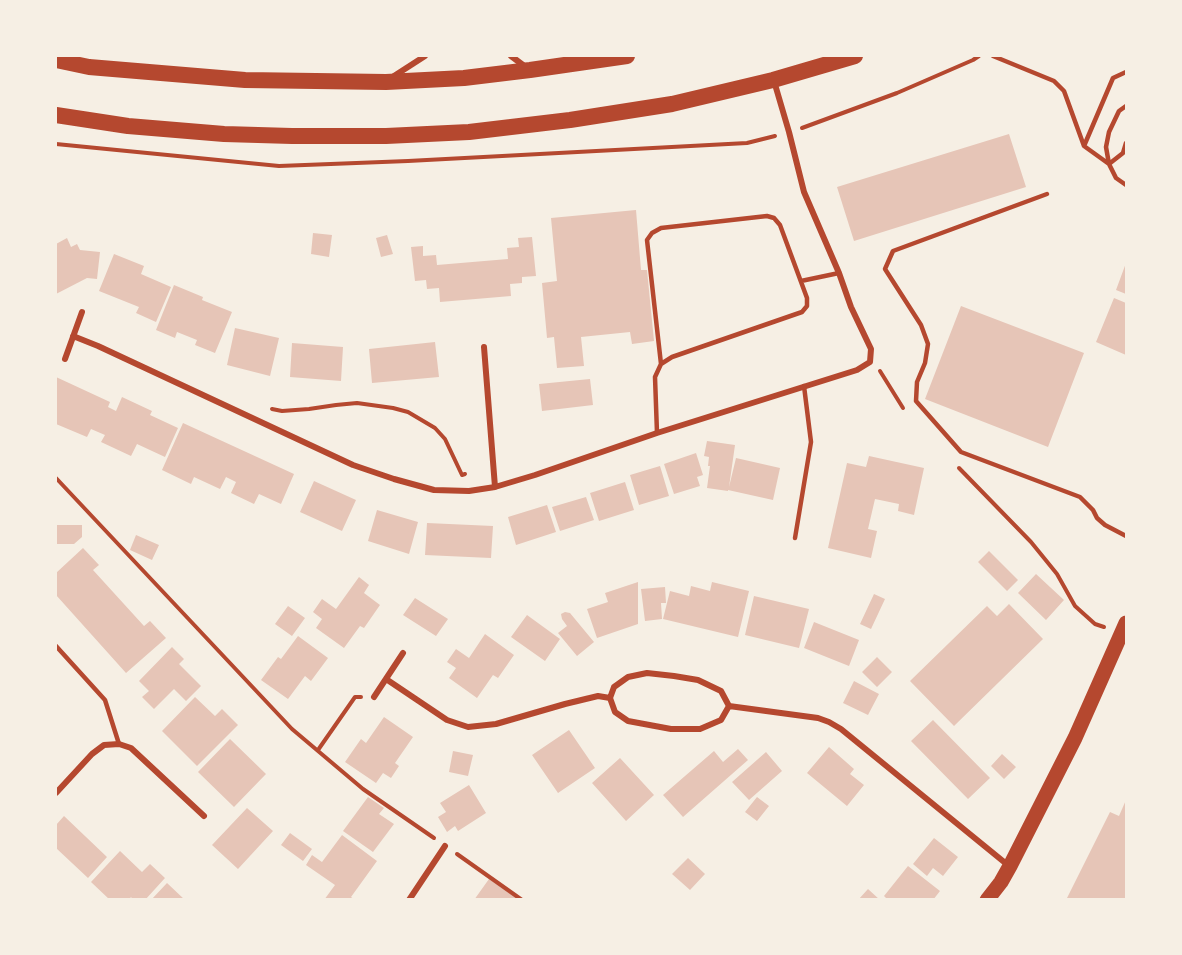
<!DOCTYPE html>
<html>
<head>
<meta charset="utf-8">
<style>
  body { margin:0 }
  #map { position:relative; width:1182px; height:955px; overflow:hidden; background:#f6efe4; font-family:Lato,sans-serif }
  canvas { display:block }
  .frame { position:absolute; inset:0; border:57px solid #f6efe4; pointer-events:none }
</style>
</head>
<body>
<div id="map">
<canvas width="1182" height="955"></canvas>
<div class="frame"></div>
</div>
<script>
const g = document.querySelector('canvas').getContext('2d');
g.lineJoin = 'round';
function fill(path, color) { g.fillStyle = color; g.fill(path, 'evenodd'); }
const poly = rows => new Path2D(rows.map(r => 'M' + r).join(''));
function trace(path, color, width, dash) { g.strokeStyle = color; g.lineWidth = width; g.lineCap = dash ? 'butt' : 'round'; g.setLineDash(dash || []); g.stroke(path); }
fill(poly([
  [1009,134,1026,187,854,241,837,187],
  [636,210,641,270,647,270,654,341,632,344,630,332,581,337,584,366,557,368,554,337,547,338,542,283,557,281,551,218],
  [313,233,332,235,329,257,311,254],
  [387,235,393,254,381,257,376,238],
  [532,237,536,276,522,277,522,283,510,284,511,296,440,302,439,288,427,289,426,280,415,281,411,247,423,246,423,256,436,255,437,265,508,259,507,248,519,247,518,238],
  [67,238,71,247,77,244,80,250,100,252,97,279,87,278,56,294,56,244],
  [114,254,144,266,141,274,171,287,156,322,136,313,139,307,99,291],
  [1126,263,1126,294,1116,290],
  [174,285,203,297,202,300,232,312,215,353,195,345,197,340,177,332,175,338,156,330],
  [1114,298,1126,303,1126,355,1096,342],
  [961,306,1084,353,1048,447,925,399],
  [235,328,279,338,270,376,227,365],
  [435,342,439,377,372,383,369,349],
  [292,343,343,347,341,381,290,377],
  [56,377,110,402,108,407,116,411,122,397,152,411,150,415,178,428,165,457,137,444,131,456,101,442,105,435,91,429,87,437,56,424],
  [590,379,593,405,542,411,539,384],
  [183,423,294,474,281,504,259,494,254,504,231,493,236,482,226,477,220,489,194,477,191,484,162,470],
  [707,441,735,445,729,487,736,458,780,468,773,500,728,490,728,491,707,488,710,466,708,466,709,457,704,456],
  [696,453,703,475,697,477,700,486,674,494,664,464],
  [869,456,924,468,914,515,898,511,899,504,875,499,868,529,877,531,871,558,828,548,847,463,866,467],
  [660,466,669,496,639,505,630,475],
  [314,481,356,500,342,531,300,512],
  [625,482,634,510,599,521,590,493],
  [586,497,594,520,560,531,552,507],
  [547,505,556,532,516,545,508,517],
  [377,510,418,522,409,554,368,541],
  [427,523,493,526,491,558,425,555],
  [56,525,82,525,82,537,74,544,56,544],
  [136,535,159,545,152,560,130,550],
  [83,548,99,565,93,570,144,626,150,621,166,638,126,673,56,595,56,573],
  [989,551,1018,580,1007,591,978,562],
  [1036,574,1064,600,1046,620,1018,593],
  [359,577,369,585,364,593,380,605,364,628,360,626,344,648,316,628,322,619,313,612,322,599,336,609],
  [638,582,638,624,597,638,587,609,608,602,605,593],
  [712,582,749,591,738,637,663,619,670,591,689,596,691,586,710,591],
  [665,587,666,603,661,603,662,619,645,621,641,589],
  [874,594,885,599,871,629,860,624],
  [754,596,809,609,799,648,745,635],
  [415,598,448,619,436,636,403,615],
  [1009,604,1043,639,954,726,910,681,987,606,997,616],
  [288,606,305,618,292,636,275,624],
  [565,612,570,613,594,642,577,656,558,633,567,626,562,619,561,614],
  [527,615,560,639,545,661,511,637],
  [814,622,859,640,849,666,804,648],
  [485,634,514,655,498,678,493,675,477,698,449,678,456,668,447,662,456,649,469,658],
  [298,636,328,658,311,681,305,676,288,699,261,680,278,657,281,659],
  [172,647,184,659,179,664,201,686,186,701,174,689,154,709,142,697,149,691,139,681],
  [877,657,892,672,877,687,862,672],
  [854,681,879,694,868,715,843,703],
  [195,697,215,716,222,709,238,725,197,766,162,731],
  [384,717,413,737,395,763,399,766,391,778,383,773,376,783,345,762,361,739,366,743],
  [933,720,990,778,968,799,911,741],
  [569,730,595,768,558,793,532,755],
  [230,739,266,774,234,807,198,772],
  [829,747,854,769,850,774,864,785,847,806,807,773],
  [738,749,748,760,683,817,663,795,714,751,723,762],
  [453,751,473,755,468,776,449,772],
  [766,752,782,771,749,800,732,782],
  [1002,754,1016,767,1004,779,991,766],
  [620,758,654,795,626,821,592,783],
  [469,785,486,813,458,831,455,826,447,832,438,817,446,812,440,803],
  [368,797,384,808,379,814,394,824,373,852,343,831],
  [757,797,769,806,757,821,745,812],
  [1126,800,1126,900,1066,900,1110,812,1119,816],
  [247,808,273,831,238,869,212,845],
  [64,816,107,857,88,878,56,848,56,825],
  [290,833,312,849,303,861,281,845],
  [342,835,377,861,351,897,355,900,324,900,335,885,306,865,312,855,322,862],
  [934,838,958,857,943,876,933,868,927,876,913,864],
  [120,851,142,872,150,864,165,878,145,900,133,900,131,897,129,900,110,900,91,882],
  [688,858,705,874,690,890,672,874],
  [908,866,940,891,933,900,888,900,884,896],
  [489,879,516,898,515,900,474,900],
  [167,883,185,900,151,900],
  [868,889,880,900,858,900]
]), '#e6c5b7');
trace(poly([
  [802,128,897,93,973,60,979,56],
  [56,144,279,166,408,161,747,143,775,136],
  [880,371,903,408],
  [272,409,282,411,309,409,336,405,357,403,393,408,408,412,435,428,445,439,462,475,465,474],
  [959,468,1031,542,1057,574,1075,606,1095,624,1104,627],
  [56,478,292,729,363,789,434,838],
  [318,750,355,697,361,697],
  [457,854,522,900]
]), '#b5482f', 4);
trace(poly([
  [993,56,1054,81,1064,91,1084,146,1109,164],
  [1126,106,1119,111,1109,132,1106,147,1109,164,1116,178,1126,185],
  [1084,146,1113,78,1126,72],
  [1109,164,1123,153,1126,143],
  [1047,194,893,251,885,269,921,325,928,344,925,363,917,382,916,401,961,452,1080,497,1093,510,1097,518,1105,525,1126,536],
  [801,281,839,273],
  [657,433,655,377,661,364,672,357,802,312,807,306,807,298,780,225,774,218,767,216,661,228,652,233,647,240,661,364],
  [795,538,811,442,804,386],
  [56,646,105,700,119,744]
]), '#b5482f', 4.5);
trace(poly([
  [511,56,527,68],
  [394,76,425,56],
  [73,336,98,346,353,465,394,479,434,490,469,491,495,487,535,475,657,433,857,370,870,362,871,349,851,307,839,273,804,192,789,132,774,81],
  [484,347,495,487],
  [65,359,82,312],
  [386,679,447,720,468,727,496,724,565,704,598,696,610,698,614,687,628,677,647,673,674,676,698,680,721,691,729,706,818,718,829,722,841,729,1009,866],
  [374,697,403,653],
  [610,698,615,712,628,721,671,729,700,729,721,720,729,706],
  [56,793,92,754,104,745,119,744,131,748,204,816],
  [409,900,445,846]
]), '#b5482f', 6);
trace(poly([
  [987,900,1001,882,1010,866,1075,738,1126,623]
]), '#b5482f', 15);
trace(poly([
  [56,60,89,67,245,80,386,82,464,78,530,70,627,56],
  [56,115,128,126,224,134,292,136,386,136,469,132,570,120,672,104,773,80,855,56]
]), '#b5482f', 16);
</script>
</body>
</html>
